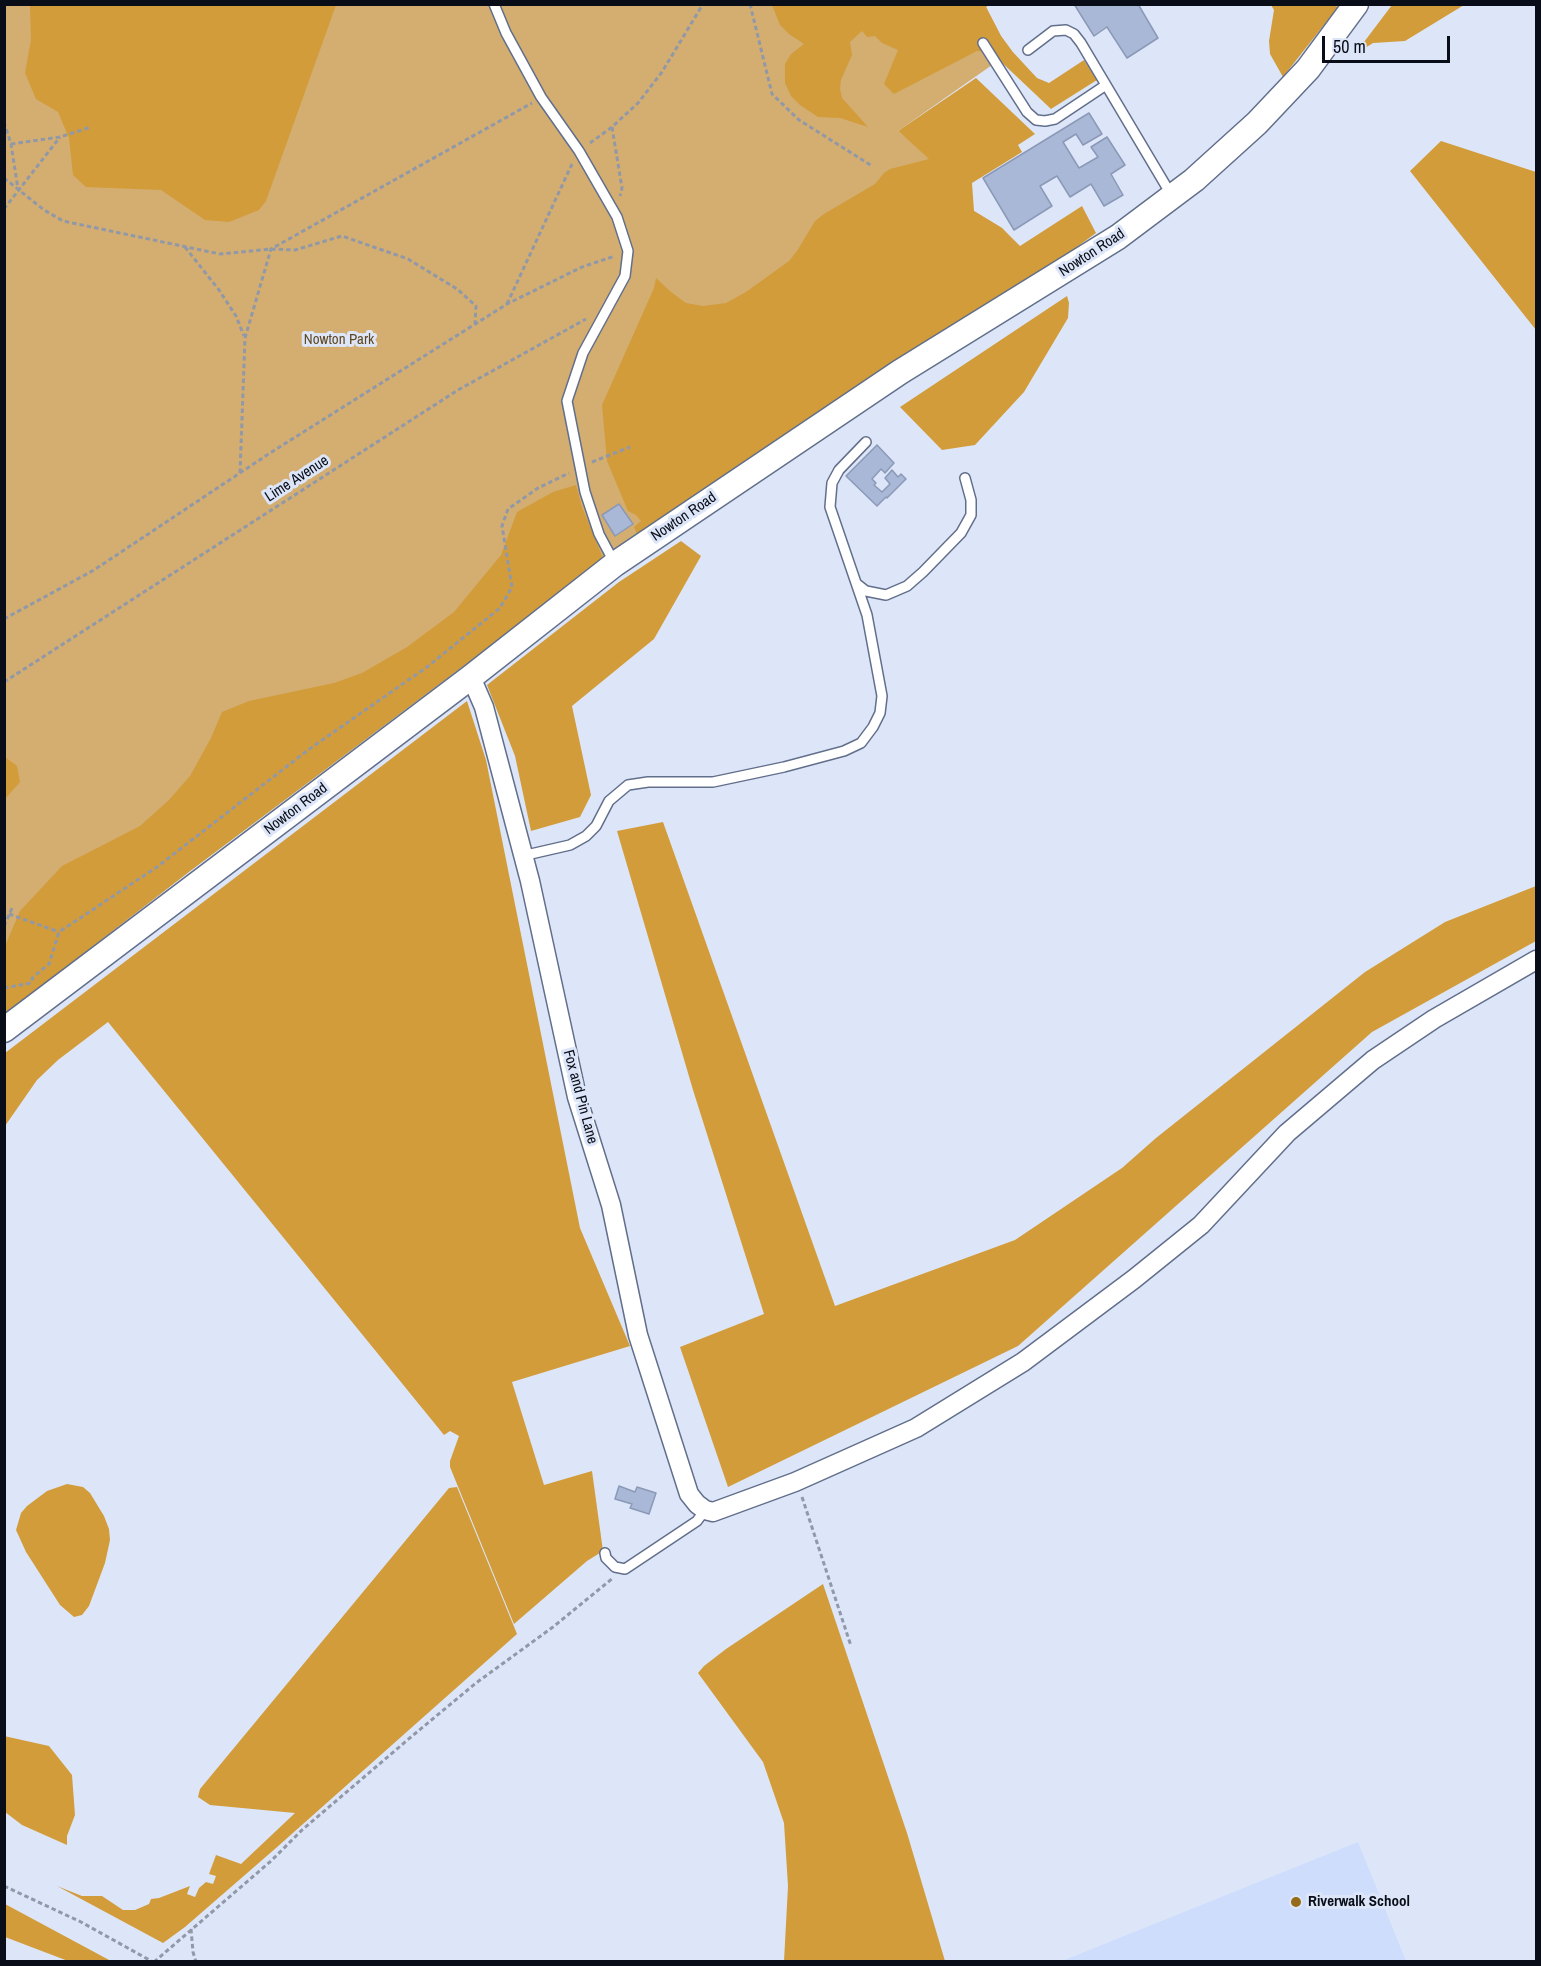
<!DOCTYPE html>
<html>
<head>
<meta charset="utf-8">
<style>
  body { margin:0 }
  #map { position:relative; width:1541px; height:1966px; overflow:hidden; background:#dde6f9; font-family:"Archivo Narrow",sans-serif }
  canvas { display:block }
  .frame { position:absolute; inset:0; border:6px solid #080d17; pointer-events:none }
  .scale { position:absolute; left:1322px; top:36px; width:128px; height:27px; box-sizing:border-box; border:3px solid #080d17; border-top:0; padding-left:8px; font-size:18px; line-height:21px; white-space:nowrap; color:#080d17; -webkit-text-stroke:4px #dde6f9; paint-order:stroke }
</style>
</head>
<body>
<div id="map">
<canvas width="1541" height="1966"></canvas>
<div class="frame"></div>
<div class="scale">50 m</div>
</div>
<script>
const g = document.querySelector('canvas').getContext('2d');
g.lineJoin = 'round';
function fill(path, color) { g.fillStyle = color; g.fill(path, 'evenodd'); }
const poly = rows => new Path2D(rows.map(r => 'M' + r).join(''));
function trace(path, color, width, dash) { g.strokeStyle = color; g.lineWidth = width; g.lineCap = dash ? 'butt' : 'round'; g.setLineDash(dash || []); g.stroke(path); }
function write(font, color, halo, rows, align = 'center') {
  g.font = font + ' "Archivo Narrow",sans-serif'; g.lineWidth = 6; g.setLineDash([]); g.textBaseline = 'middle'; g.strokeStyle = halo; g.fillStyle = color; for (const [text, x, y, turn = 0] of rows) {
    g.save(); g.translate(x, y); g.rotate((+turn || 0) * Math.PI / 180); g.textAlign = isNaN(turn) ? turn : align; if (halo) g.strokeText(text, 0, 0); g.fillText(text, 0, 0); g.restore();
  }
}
fill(poly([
  [1358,1842,1406,1961,1062,1961]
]), '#ceddfc');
fill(poly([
  [5,5,989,5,986,7,1001,36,1012,51,898,131,930,159,974,211,1002,228,1040,274,637,534,603,558,470,661,190,871,5,1014]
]), '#d4ae70');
fill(poly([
  [30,5,336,5,266,201,259,210,229,222,205,220,161,190,86,187,73,175,69,138,58,112,36,99,25,73,31,40],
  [772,5,989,5,986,7,1001,36,1012,51,1037,78,1049,83,1084,60,1097,80,1051,109,996,57,987,52,977,51,894,94,884,84,898,50,882,43,875,36,867,37,862,31,850,42,852,55,841,80,840,89,842,98,868,127,840,118,818,117,800,105,791,96,785,83,785,64,791,54,804,44,789,34,780,25],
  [1334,5,1338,7,1283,77,1270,54,1269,41,1274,10,1271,5],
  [1392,5,1392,4,1464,5,1405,41,1373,43,1365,48,1364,42],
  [976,78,1035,134,1018,145,1022,152,972,183,974,211,1002,228,1020,246,1082,206,1096,233,1040,274,637,534,634,527,641,521,636,515,628,511,607,461,602,405,654,288,656,278,671,292,686,303,703,306,726,303,746,292,789,261,797,251,815,221,824,214,875,184,884,173,890,169,929,159,898,131],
  [1441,141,1536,172,1536,330,1410,171],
  [1067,296,1069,303,1068,318,1024,392,975,445,942,450,900,407],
  [576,485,582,507,603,558,470,661,190,871,5,1014,5,946,20,911,62,866,140,826,169,800,190,776,211,738,222,712,249,701,334,683,362,673,407,647,454,612,501,555,517,512,553,492],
  [681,541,701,556,654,639,572,706,591,795,580,817,531,831,515,756,487,685,619,582],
  [467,701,486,760,580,1228,630,1346,512,1382,544,1485,592,1471,603,1551,587,1561,514,1624,450,1467,450,1461,459,1436,450,1431,444,1435,108,1022,58,1060,37,1080,5,1126,5,1053],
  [5,757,17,766,20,782,5,799],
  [663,822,835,1306,1015,1240,1122,1168,1156,1138,1365,972,1445,922,1536,886,1536,941,1372,1032,1018,1346,728,1487,680,1347,764,1314,693,1090,617,831],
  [67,1484,83,1487,90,1493,104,1516,109,1529,110,1540,105,1563,89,1606,82,1615,74,1617,60,1605,26,1552,16,1530,21,1513,27,1506,47,1491],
  [457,1487,517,1634,276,1848,185,1927,163,1943,57,1886,82,1896,102,1896,123,1910,135,1910,149,1904,151,1899,159,1898,190,1886,187,1894,195,1897,199,1888,206,1882,213,1884,216,1876,209,1874,216,1855,241,1864,295,1813,210,1805,198,1797,200,1789,449,1488],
  [823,1584,907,1833,945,1961,784,1961,788,1886,784,1823,763,1762,698,1673,704,1666,726,1649],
  [4,1736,49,1746,72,1775,75,1815,67,1836,67,1845,22,1825,5,1812],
  [5,1904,111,1961,68,1961,5,1937]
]), '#d29c3a');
const building = poly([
  [1074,4,1138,4,1158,38,1127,58,1107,27,1094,36,1074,4],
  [1089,113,1102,134,1083,145,1076,134,1063,142,1079,168,1098,157,1091,147,1107,137,1125,165,1111,174,1123,195,1104,206,1091,184,1070,197,1057,176,1040,186,1052,206,1014,230,983,178,1089,113],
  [877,445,894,463,885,473,881,469,872,479,876,483,874,485,882,492,890,484,885,478,892,470,898,477,901,474,906,479,887,498,886,497,877,506,846,476,877,445],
  [619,504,633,524,615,536,602,515,619,504],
  [619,1486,635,1492,637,1487,656,1493,649,1514,630,1508,632,1504,615,1499,619,1486]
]);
fill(building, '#aab8d7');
trace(building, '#8b99b7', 1.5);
const service = poly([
  [494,4,506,33,541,97,579,151,617,217,628,251,625,276,583,353,567,401,585,492,599,534,615,564],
  [983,43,1027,112,1036,120,1045,121,1055,119,1106,85],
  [1028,50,1053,31,1066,30,1074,34,1081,43,1172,196],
  [857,584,866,591,886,595,907,586,923,572,961,533,971,515,971,500,965,478],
  [522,856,570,845,586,836,596,826,609,801,628,785,648,782,713,782,784,767,844,751,861,743,873,727,880,713,882,696,867,615,830,507,832,483,839,470,866,442],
  [605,1553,606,1558,615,1567,625,1569,697,1521,705,1510]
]);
const minor = poly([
  [471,677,484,707,530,881,577,1097,611,1205,638,1335,689,1494,697,1504,705,1510,713,1512,795,1482,916,1428,1023,1362,1134,1279,1201,1225,1287,1133,1373,1060,1434,1019,1536,960]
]);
const tertiary = poly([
  [4,1030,471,677,615,564,900,372,1118,237,1194,180,1257,123,1308,69,1356,4]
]);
trace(service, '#626f8b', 12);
trace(minor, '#626f8b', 21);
trace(tertiary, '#626f8b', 27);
trace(poly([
  [750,4,772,94,799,120,872,166],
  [4,122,11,144,18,189],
  [612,127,622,188,620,196],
  [590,143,612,127,638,103,662,72,703,4],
  [11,144,60,137,91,127],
  [4,178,44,210,63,221,220,254,271,249,295,250,342,236,408,259,457,289,476,306,475,323],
  [4,209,60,137],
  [185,247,219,290,236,316,244,336],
  [507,304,572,164],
  [592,462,630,447],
  [240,473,245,338,271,249,532,103],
  [4,619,94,570,270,453,507,304,582,267,615,256],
  [4,682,458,390,586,319],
  [9,914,59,932],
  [4,926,13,906],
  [4,988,31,983,33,977,49,964,59,932,157,867,308,750,427,667,500,608,512,587,502,526,508,509,538,488,569,473],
  [802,1497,851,1646],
  [4,1886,81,1922,153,1962],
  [191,1929,193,1952,196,1962],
  [154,1962,271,1861,302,1830,411,1737,476,1683,553,1627,613,1578]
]), '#9198a8', 3, [4.5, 3]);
trace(service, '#fff', 9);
trace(minor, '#fff', 18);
trace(tertiary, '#fff', 24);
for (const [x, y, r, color] of [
  [1296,1902,6,"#956b17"]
]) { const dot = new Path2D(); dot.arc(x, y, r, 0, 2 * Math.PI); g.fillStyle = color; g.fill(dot); trace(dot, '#dde6f9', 2); }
write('15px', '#080d17', '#dde6f9', [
  ["Nowton Road",1092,253,-33],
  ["Lime Avenue",297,479,-33],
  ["Nowton Road",684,517,-34],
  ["Nowton Road",296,809,-37],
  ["Fox and Pin Lane",580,1097,75]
]);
write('15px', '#5e4720', '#dde6f9', [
  ["Nowton Park",339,340]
]);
write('bold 15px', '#080d17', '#dde6f9', [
  ["Riverwalk School",1308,1902]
], 'left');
</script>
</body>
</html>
